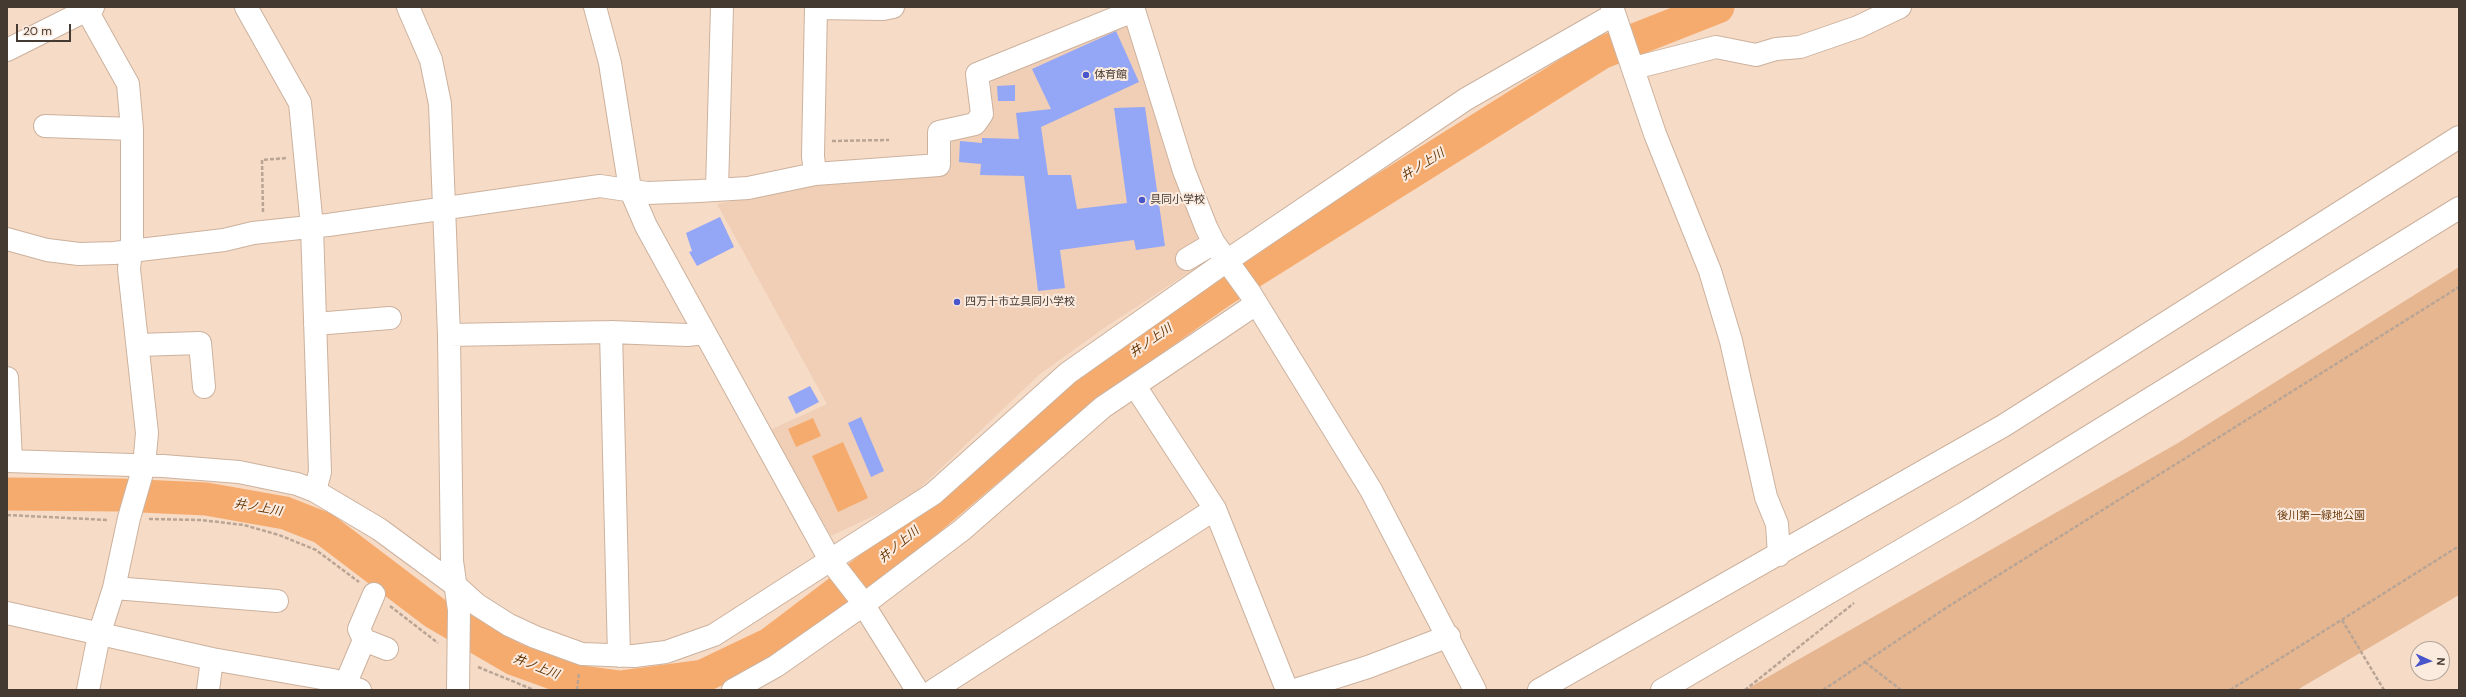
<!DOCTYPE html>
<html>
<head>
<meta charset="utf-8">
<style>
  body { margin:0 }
  #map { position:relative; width:2466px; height:697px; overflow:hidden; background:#f6dbc7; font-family:"DM Sans",sans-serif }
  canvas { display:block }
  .frame { position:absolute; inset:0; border:8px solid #443a32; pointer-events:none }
  .north { position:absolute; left:2410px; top:641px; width:40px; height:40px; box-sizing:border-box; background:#fbeade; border:1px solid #b2a499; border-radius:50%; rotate:93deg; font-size:11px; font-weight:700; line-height:16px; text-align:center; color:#443a32 }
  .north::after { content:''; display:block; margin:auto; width:14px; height:18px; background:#4956cb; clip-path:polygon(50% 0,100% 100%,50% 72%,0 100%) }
  .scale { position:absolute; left:16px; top:24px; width:55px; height:18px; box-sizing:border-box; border:2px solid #443a32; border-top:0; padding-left:5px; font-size:12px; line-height:14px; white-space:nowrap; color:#443a32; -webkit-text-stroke:3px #fbeade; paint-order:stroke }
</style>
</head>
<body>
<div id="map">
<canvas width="2466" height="697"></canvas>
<div class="frame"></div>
<div class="north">N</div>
<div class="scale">20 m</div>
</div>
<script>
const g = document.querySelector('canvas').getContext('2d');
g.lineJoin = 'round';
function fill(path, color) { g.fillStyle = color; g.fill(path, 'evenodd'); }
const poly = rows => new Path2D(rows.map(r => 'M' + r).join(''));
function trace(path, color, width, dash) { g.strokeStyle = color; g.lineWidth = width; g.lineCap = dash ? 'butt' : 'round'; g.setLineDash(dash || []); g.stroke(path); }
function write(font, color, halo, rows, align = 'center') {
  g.font = font + ' "DM Sans","Noto Sans JP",sans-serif'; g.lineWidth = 4; g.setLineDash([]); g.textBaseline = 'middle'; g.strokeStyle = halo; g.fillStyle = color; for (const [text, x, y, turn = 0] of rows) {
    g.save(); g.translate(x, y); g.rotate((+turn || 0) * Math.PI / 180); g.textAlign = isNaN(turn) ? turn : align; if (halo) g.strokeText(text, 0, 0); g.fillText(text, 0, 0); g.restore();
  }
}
fill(poly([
  [1127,23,1214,259,1182,277,1107,326,1040,374,917,491,880,513,831,536,770,430,827,404,717,204,822,182,950,171,952,137,984,133,993,119,990,94,992,77]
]), '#f0cfb6');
fill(poly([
  [2459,267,2459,595,2297,690,1745,690,2178,443]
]), '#e6b691');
fill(poly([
  [813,418,821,436,796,447,788,429],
  [843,442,868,498,838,512,812,456]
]), '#f6ab6e');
trace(poly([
  [7,494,120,495,206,499,285,513,323,528,435,613,514,659,575,681,620,687,703,676,770,644,886,556,1084,388,1220,292,1601,53,1718,7]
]), '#f6ab6e', 33);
fill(poly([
  [1116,31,1139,82,1041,127,1048,175,1071,175,1077,209,1127,203,1114,108,1145,107,1165,246,1136,250,1134,240,1060,250,1065,288,1038,291,1024,176,980,175,981,164,959,162,960,141,982,143,982,138,1019,139,1016,113,1051,109,1032,69],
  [1015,85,1015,101,998,101,997,86],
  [720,217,734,247,697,266,689,252,692,251,686,233],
  [810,386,819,402,796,414,788,397],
  [861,417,884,471,871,477,848,423]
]), '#94a6f6');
const minor = poly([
  [85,7,128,84,132,129,132,240,129,269,147,433,144,466,129,518,114,588,99,635,88,690],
  [408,7,431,60,440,104,449,335,452,561,459,610,458,690],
  [595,7,610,63,630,189,646,226,830,560,858,596,917,690],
  [1133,7,1184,171,1206,227,1214,243,1250,293,1371,490,1475,690],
  [1612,7,1655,134,1710,271,1731,341,1766,497,1777,524,1779,555],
  [816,8,883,9,893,7],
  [7,50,93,7],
  [1634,68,1716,47,1756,55,1776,49,1800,47,1858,27,1900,7],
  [45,126,132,129],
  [815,174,813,156,816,7],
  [717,189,722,7],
  [7,239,47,250,79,254,114,253,224,240,253,233,328,225,600,186,647,193,699,191,748,188,815,174,939,165,939,132,975,124,982,114,977,74,1133,11],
  [1187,259,1214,243],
  [315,324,390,318],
  [611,332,619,656],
  [449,335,611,332,687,335,705,333],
  [138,345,200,343,204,387],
  [7,378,11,461],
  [1135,386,1215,509,1287,690],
  [7,461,163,466,239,472,297,484,315,491,320,472,312,227,300,103,246,7],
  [315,491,379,529,455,585,476,604,509,625,535,637,582,654,634,656,666,652,714,635,933,494,1068,373,1228,260,1466,99,1613,15],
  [114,588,277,601],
  [7,613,212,659,333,680,360,690],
  [364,640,387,649],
  [345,685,364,640,359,629,374,594],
  [208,690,212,659],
  [733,690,776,666,863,605,962,530,1103,407,1256,304],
  [934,690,1215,509],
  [1295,690,1368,667,1449,636],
  [1539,690,2003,426,2459,137],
  [1662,690,1970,510,2459,208]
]);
trace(minor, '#ccb29e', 24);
trace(poly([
  [832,141,889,140],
  [263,212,262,160,287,158],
  [7,515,108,520],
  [149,519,201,520,244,525,279,535,316,550,359,582],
  [390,606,438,643],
  [2342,620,2384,690],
  [1865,662,1901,690],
  [478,667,534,690],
  [577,690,579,673],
  [1745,690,1854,603],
  [1823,690,1949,606,2459,287],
  [2230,690,2459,546]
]), '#baa595', 2.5, [4, 2]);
trace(minor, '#fff', 22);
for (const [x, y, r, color] of [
  [1086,75,4,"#4956cb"],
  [1142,200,4,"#4956cb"],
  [957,302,4,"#4956cb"]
]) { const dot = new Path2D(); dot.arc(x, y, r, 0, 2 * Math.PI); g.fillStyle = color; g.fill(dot); trace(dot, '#fbeade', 1.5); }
write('11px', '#443a32', '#fbeade', [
  ["体育館",1094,75],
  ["具同小学校",1150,200],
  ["四万十市立具同小学校",965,302]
], 'left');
write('11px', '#6e3e10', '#fbeade', [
  ["後川第一緑地公園",2321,516]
]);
write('italic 12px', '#653503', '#fbeade', [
  ["井ノ上川",1423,165,-32],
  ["井ノ上川",1151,341,-35],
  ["井ノ上川",258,508,10],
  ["井ノ上川",899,545,-40],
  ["井ノ上川",536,667,21]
]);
</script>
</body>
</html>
